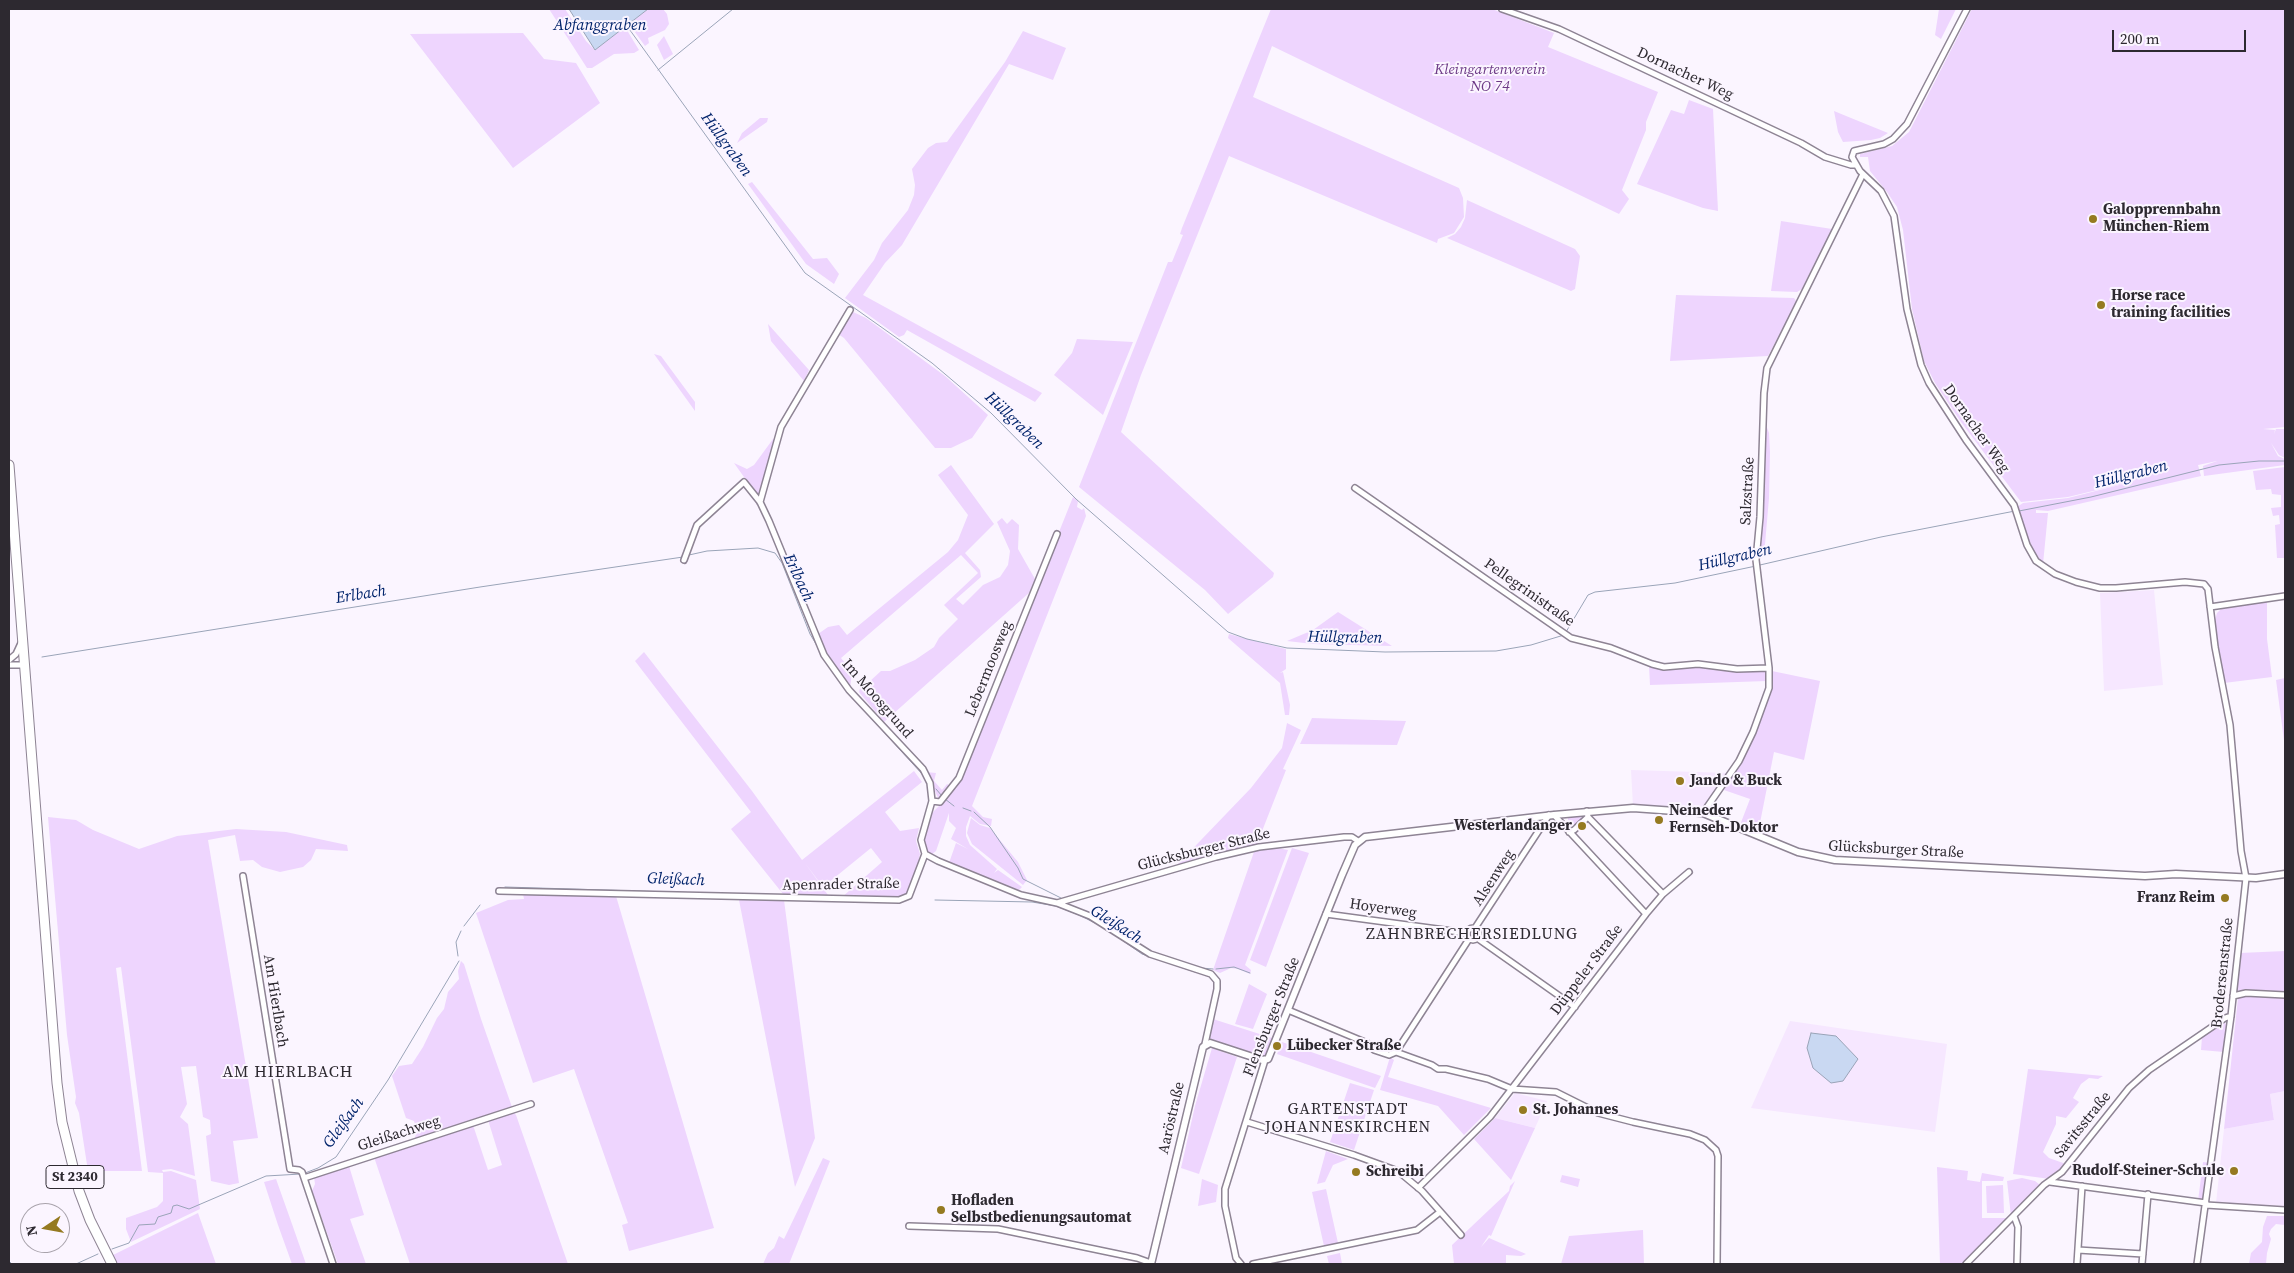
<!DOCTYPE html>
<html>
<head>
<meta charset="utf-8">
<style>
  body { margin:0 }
  #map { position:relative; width:2294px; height:1273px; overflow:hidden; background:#fbf5ff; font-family:"Source Serif 4",serif }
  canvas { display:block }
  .frame { position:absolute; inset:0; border:10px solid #2d2930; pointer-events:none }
  .north { position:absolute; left:20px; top:1203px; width:50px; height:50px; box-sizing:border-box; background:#fbf5ff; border:1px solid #a9a3ac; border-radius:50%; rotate:258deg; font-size:14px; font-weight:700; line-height:20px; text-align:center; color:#2d2930 }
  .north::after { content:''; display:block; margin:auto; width:18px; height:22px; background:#957a21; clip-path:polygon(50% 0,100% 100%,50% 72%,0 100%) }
  .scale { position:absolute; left:2112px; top:30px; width:134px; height:22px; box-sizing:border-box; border:2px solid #2d2930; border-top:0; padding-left:6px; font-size:15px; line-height:18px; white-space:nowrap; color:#2d2930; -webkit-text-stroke:4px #fbf5ff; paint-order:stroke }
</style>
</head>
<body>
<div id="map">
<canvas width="2294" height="1273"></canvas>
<div class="frame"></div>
<div class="north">N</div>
<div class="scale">200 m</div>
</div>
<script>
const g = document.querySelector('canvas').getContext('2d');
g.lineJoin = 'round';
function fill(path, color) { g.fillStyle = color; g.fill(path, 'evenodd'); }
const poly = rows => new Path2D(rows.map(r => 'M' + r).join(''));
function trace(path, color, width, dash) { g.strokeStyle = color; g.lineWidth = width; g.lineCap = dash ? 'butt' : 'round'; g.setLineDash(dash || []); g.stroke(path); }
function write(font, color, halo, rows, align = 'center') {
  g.font = font + ' "Source Serif 4",serif'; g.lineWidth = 4; g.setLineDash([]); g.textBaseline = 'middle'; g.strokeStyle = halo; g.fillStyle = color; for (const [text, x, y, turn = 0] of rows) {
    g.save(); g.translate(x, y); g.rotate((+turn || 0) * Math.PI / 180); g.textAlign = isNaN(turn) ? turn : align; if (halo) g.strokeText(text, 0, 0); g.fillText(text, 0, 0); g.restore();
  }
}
fill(poly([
  [2154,590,2163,685,2104,691,2100,593],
  [1631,770,1729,773,1701,810,1633,806],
  [1790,1021,1947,1044,1935,1132,1751,1108],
  [2285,1091,2285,1206,2216,1203,2224,1129,2274,1120,2270,1094],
  [1515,1093,1547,1101,1535,1128,1495,1118]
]), '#f6e7ff');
fill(poly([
  [549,9,565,9,586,41,595,50,625,27,639,50,634,53,614,54,592,68,587,68],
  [648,9,663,9,667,14,669,24,665,30,648,38,649,43,645,46,629,24],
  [1271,9,1492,9,1554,33,1548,47,1658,92,1646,122,1646,130,1622,190,1629,199,1619,214,1272,46,1253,97,1459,188,1463,198,1464,217,1454,233,1438,239,1437,243,1229,156,1141,375,1121,432,1274,573,1273,577,1228,614,1205,590,1079,487,1168,262,1172,262,1183,235,1180,234,1182,228],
  [1939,9,1956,9,1941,39,1935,35],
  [1972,9,2285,9,2285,427,2263,429,2275,430,2274,434,2276,429,2285,429,2285,458,2279,455,2271,443,2278,456,2285,459,2285,465,2204,476,2203,466,2217,461,2198,465,2201,476,2048,511,2036,510,2036,513,2048,513,2043,564,2032,548,2017,507,2023,503,2068,498,2139,480,2068,497,2021,502,1961,422,1935,383,1924,361,1912,309,1903,230,1897,207,1887,192,1870,171,1868,157,1860,157,1860,154,1892,146,1909,132],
  [1023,31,1066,48,1053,80,1009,64,902,245,885,263,863,295,1042,393,1035,402,907,330,904,335,899,337,845,298,874,260,882,243,908,210,914,195,915,185,912,169,928,148,936,143,947,142,1005,62],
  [523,33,544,59,576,63,600,103,513,168,410,34],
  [664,36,673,54,664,60,657,45],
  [1689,100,1713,109,1718,211,1703,208,1637,184,1671,110,1684,114],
  [1834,111,1851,118,1888,133,1880,138,1871,140,1843,142,1838,132],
  [760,118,768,118,767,122,737,143,742,133],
  [752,182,813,259,827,258,839,274,834,284,806,264,748,184],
  [1467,200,1575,249,1580,256,1575,289,1571,291,1447,238,1455,234,1461,227,1465,218],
  [1781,221,1832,229,1802,289,1797,292,1771,291],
  [1676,295,1794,298,1797,302,1768,356,1670,361],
  [851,311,866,318,945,376,988,415,972,438,951,448,935,448,844,338,838,334],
  [768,324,809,370,804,381,771,341],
  [1077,339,1133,342,1103,415,1054,375,1072,353],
  [654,354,661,356,695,402,695,411],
  [1766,425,1769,433,1770,452,1769,498,1764,556,1759,556],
  [773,439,775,439,759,498,734,463,747,469,754,465],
  [951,465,994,524,965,553,980,570,981,577,956,599,963,605,983,585,1000,577,1008,565,1010,551,997,522,1002,518,1007,524,1012,519,1019,525,1018,549,1035,579,1030,592,884,722,859,692,862,681,869,682,881,671,890,671,915,660,934,647,939,638,958,619,944,605,978,573,961,555,841,658,852,672,850,689,827,653,818,634,828,627,839,625,847,635,948,552,958,540,968,515,938,475],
  [2285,467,2285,558,2277,558,2275,525,2280,524,2279,515,2273,516,2271,508,2281,507,2281,495,2272,494,2271,489,2256,490,2253,471],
  [1073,497,1078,501,1077,507,1082,510,1084,508,1086,516,972,806,983,817,992,819,991,826,980,824,970,816,966,827,966,836,970,845,997,869,994,873,998,870,1022,887,1017,892,949,863,956,843,968,849,951,839,956,828,949,821,949,813,936,851,931,855,927,852,923,837,927,822,931,814,941,804,926,772,936,773,934,781,942,790,947,784,956,789],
  [2267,601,2267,639,2272,677,2224,683,2217,650,2215,620,2217,613,2222,608],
  [1338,612,1392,646,1313,644,1287,641,1313,630],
  [1229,634,1286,649,1286,669,1280,673,1283,672,1290,705,1289,715,1285,715,1280,683,1228,638],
  [644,652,752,791,802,860,914,771,922,782,885,812,900,831,919,828,916,841,920,854,918,864,909,893,894,899,841,898,882,862,871,848,823,887,805,863,828,895,783,894,731,829,751,812,635,661],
  [1649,665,1697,665,1764,669,1768,671,1767,681,1650,685],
  [1772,671,1820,681,1804,760,1774,752,1758,833,1740,825,1750,799,1724,790,1744,756,1770,688],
  [2285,678,2285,748,2276,680],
  [1312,718,1406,721,1397,745,1300,744],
  [1287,723,1301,730,1283,769,1286,770,1257,844,1176,866,1251,788,1282,748],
  [1581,815,1581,820,1575,826,1568,827,1568,817],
  [48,817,76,820,93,830,139,849,177,836,236,829,286,832,347,845,348,851,316,849,311,860,303,867,280,872,262,867,253,860,240,861,235,835,208,840,258,1138,233,1141,239,1183,229,1185,211,1181,206,1136,211,1134,210,1120,203,1117,196,1066,181,1067,187,1104,180,1117,188,1124,195,1176,171,1169,162,1170,163,1172,171,1171,196,1180,200,1209,131,1242,126,1229,126,1218,157,1207,163,1201,163,1173,148,1172,121,967,116,968,142,1171,88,1171,79,1113,75,1103,76,1097,67,1035],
  [971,818,980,825,990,828,1018,862,1027,880,1023,885,972,844,967,833],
  [1272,847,1288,850,1245,965,1251,970,1250,974,1238,969,1231,968,1220,973,1213,970,1255,849],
  [1292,848,1309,853,1266,967,1250,960],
  [523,894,616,896,714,1228,629,1251,622,1225,628,1223,574,1069,533,1083,476,913,508,900,524,899],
  [739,900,784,900,815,1138,795,1187],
  [2285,951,2285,993,2242,992,2235,989,2240,953],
  [461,961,464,964,481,1019,512,1107,414,1141,417,1131,414,1121,406,1118,392,1076,399,1066,412,1064,423,1047,437,1018,444,1009,448,992,459,979,458,971],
  [1249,984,1267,994,1253,1029,1235,1024],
  [2246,995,2285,997,2285,1091,2270,1094,2274,1120,2224,1129,2238,998],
  [1213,1019,1272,1038,1264,1058,1209,1040],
  [2221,1022,2225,1023,2227,1026,2224,1052,2201,1050,2202,1037],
  [1282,1042,1381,1076,1375,1088,1277,1054],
  [1212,1048,1237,1057,1199,1174,1181,1168,1195,1106],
  [1390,1057,1394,1060,1388,1077,1491,1108,1464,1135,1438,1106,1380,1090],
  [2028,1069,2103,1076,2098,1079,2089,1078,2081,1084,2073,1098,2079,1102,2066,1118,2056,1116,2056,1124,2043,1152,2049,1158,2066,1164,2050,1179,2013,1174],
  [1350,1083,1374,1090,1354,1150,1330,1142],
  [508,1113,514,1113,516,1115,568,1264,410,1264,374,1157,473,1125,488,1170,502,1165,488,1120],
  [1495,1118,1535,1128,1511,1180,1474,1139],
  [1326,1151,1348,1159,1333,1165,1325,1182,1317,1184],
  [823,1158,830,1161,789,1264,763,1264,768,1253,774,1248,779,1236,784,1239],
  [2203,1162,2210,1163,2205,1202,2198,1201],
  [349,1166,364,1215,350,1219,366,1264,338,1264,312,1191,315,1184,314,1177],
  [1937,1167,1968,1171,1967,1180,1980,1182,1982,1173,2004,1177,2003,1181,1982,1181,1982,1218,2008,1218,1962,1264,1940,1264],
  [1562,1175,1580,1179,1578,1187,1560,1182],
  [2022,1178,2035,1181,2040,1185,2011,1216,2007,1181],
  [276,1179,292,1224,306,1264,292,1264,278,1225,264,1182],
  [1202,1179,1218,1185,1216,1202,1198,1206],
  [1515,1181,1491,1236,1489,1235,1481,1247,1489,1238,1526,1254,1521,1256,1506,1255,1506,1264,1454,1264,1452,1245,1509,1191,1510,1186],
  [2003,1185,2004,1213,1987,1213,1986,1186],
  [1326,1189,1338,1243,1324,1246,1312,1192],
  [198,1213,216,1264,116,1264,111,1256],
  [2267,1216,2285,1216,2285,1225,2276,1224,2271,1229,2269,1234,2271,1239,2267,1253,2266,1264,2249,1264,2251,1253,2262,1242,2263,1227],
  [1643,1230,1644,1264,1561,1264,1569,1236],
  [1340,1253,1342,1264,1329,1264,1327,1256]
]), '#eed5fe');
const water = poly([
  [569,9,648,9,595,50,569,9],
  [1811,1033,1836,1036,1858,1059,1843,1081,1831,1083,1813,1068,1807,1048,1811,1033]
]);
fill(water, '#c9d8f2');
trace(water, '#9aa4b8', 1);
trace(poly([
  [627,26,805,273,932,363,991,413,1076,499,1228,632,1247,639,1287,648,1385,652,1496,651,1531,645,1564,635],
  [658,70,733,9],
  [2019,511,2091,497,2219,465,2259,461,2285,461],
  [689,555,707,551,758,548,775,553,782,563,810,634,819,649],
  [1760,565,1881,537,2015,511],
  [1566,632,1588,595,1595,592,1675,583,1756,566],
  [42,657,480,587,683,557],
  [828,665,845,689],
  [850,695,923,775],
  [936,789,942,796],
  [945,799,954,806],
  [963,808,971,811],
  [974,812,990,827,1018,868,1023,879,1061,898],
  [505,887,770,895],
  [935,900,1032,902,1056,906,1079,915,1101,926],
  [464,926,480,905],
  [1106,929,1142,954,1195,972],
  [458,956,456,942,461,931],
  [1201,968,1213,969],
  [1216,969,1234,967,1250,973],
  [305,1173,318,1168,336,1157,388,1080,459,961],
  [112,1249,129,1243,139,1225,155,1224,158,1217,171,1213,173,1206,177,1205,189,1209,266,1176,301,1174],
  [9,1261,12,1264],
  [76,1264,98,1254]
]), '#9aa4b8', 1);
const minor = poly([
  [1502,9,1559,29,1801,143,1825,157,1851,165,1855,165],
  [1967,9,1907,124,1893,139,1884,144,1854,151,1852,157,1860,171,1881,191,1894,216,1907,309,1921,365,1929,383,1966,440,2014,505,2027,545,2036,561,2055,574,2076,582,2100,588,2116,588,2185,582,2204,584,2208,589,2215,647,2230,725,2241,851,2246,878,2231,1016,2197,1264],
  [1355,488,1571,638,1611,648,1652,664,1664,667,1698,664,1737,669,1769,668],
  [760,502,781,427,850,310],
  [684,560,697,525,744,482,760,502,769,521,824,655,849,690,923,769,930,783,932,801,921,840,925,854,938,861,1021,895,1057,903,1090,916,1150,954,1211,974,1217,981,1217,989,1205,1044],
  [2210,607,2285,596],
  [9,660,16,654,22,641],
  [9,665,25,665],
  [932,801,940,802,959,778,1057,534],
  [1587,811,1588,817,1663,894],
  [1703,813,1739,761,1753,732,1769,688,1769,668,1756,560,1760,517,1764,393,1767,368,1863,174],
  [1554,815,1646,914],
  [1569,832,1574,830,1588,817],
  [243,876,290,1169,299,1170,302,1172,333,1264],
  [499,891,899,900,909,896,925,854],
  [1057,903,1216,857,1259,847,1344,837,1352,837,1358,841],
  [1326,914,1467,933],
  [1475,928,1549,815],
  '1467 934a6 6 0 1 1 12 0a6 6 0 1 1-12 0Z',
  [1477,938,1575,1007],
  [2233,996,2246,993,2285,995],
  [1288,1010,1367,1043,1374,1050,1389,1055,1396,1052,1432,1065,1438,1069,1446,1069,1488,1079,1512,1089,1556,1092,1598,1113,1633,1122,1690,1134,1705,1140,1716,1150,1718,1156,1717,1264],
  [1396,1052,1469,939],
  [1247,1122,1354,1155,1398,1171,1422,1191,1461,1235],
  [304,1178,531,1104],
  [2050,1182,2206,1203],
  [1418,1188,1490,1117,1646,914,1663,894,1689,872],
  [2206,1205,2285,1210],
  [2014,1216,2018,1227,2017,1264],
  [909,1226,998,1229,1137,1258,1151,1263],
  [2078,1250,2143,1254],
  [1241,1264,1236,1258,1225,1206,1225,1189,1265,1060],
  [1253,1264,1417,1230,1440,1212],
  [1966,1264,2044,1185,2062,1172,2129,1088,2149,1070,2225,1018,2231,1016],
  [2077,1264,2082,1186],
  [2142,1264,2148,1194]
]);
const tertiary = poly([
  [1151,1264,1203,1047,1210,1043,1262,1060,1268,1059,1342,875,1355,845,1365,837,1554,815,1633,808,1703,813,1798,852,1835,860,2145,876,2176,874,2256,878,2285,874]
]);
const primary = poly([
  [9,465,57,1083,62,1122,79,1191,90,1220,112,1264]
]);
trace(minor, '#8e8494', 8);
trace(tertiary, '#8e8494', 9);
trace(primary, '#8e8494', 11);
trace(minor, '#fff', 5);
trace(tertiary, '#fff', 6);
trace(primary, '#fff', 9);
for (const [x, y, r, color] of [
  [2093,219,5,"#957a21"],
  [2101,305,5,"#957a21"],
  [1680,781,5,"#957a21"],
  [1659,820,5,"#957a21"],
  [1582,826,5,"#957a21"],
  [2225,898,5,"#957a21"],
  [1277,1046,5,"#957a21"],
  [1523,1110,5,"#957a21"],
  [2234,1171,5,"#957a21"],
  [1356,1172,5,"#957a21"],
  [941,1210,5,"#957a21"]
]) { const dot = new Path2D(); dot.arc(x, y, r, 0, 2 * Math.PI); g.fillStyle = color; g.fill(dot); trace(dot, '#fbf5ff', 2); }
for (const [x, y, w] of [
  [75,1177,58]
]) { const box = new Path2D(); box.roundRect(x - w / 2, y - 11.5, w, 23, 4); g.fillStyle = '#fbf5ff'; g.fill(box); trace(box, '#2d2930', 1); }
write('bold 14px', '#2d2930', null, [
  ["St 2340",75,1177]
]);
write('italic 15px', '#6c3986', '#fbf5ff', [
  ["Kleingartenverein",1490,70],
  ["NO 74",1490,87]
]);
write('15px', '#2d2930', '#fbf5ff', [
  ["Dornacher Weg",1685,74,25],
  ["Dornacher Weg",1976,429,55],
  ["Salzstraße",1748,491,-87],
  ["Pellegrinistraße",1529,593,35],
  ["Lebermoosweg",989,669,-68],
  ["Im Moosgrund",877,699,49],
  ["Glücksburger Straße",1204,850,-14],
  ["Glücksburger Straße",1896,850,3],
  ["Alsenweg",1494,878,-57],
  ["Apenrader Straße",841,885,-1],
  ["Hoyerweg",1383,909,8],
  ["Düppeler Straße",1587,970,-53],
  ["Brodersenstraße",2223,973,-84],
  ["Am Hierlbach",275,1001,81],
  ["Flensburger Straße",1272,1017,-68],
  ["Aaröstraße",1172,1118,-77],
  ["Savitsstraße",2083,1125,-51],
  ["Gleißachweg",399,1134,-18]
]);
write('bold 15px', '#2d2930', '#fbf5ff', [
  ["Galopprennbahn",2103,210],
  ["München-Riem",2103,227],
  ["Horse race",2111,296],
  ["training facilities",2111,313],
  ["Jando & Buck",1690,781],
  ["Neineder",1669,811],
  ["Fernseh-Doktor",1669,828],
  ["Westerlandanger",1572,826,"right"],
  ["Franz Reim",2215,898,"right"],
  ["Lübecker Straße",1287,1046],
  ["St. Johannes",1533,1110],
  ["Rudolf-Steiner-Schule",2224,1171,"right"],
  ["Schreibi",1366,1172],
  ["Hofladen",951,1201],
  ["Selbstbedienungsautomat",951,1218]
], 'left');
write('italic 16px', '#02246c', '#fbf5ff', [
  ["Abfanggraben",600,26],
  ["Hüllgraben",726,145,54],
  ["Hüllgraben",1014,421,44],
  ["Hüllgraben",2131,475,-14],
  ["Hüllgraben",1735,558,-13],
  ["Erlbach",798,578,65],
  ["Erlbach",361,595,-9],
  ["Hüllgraben",1345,638,1],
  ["Gleißach",676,880,2],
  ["Gleißach",1116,925,32],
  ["Gleißach",344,1123,-54]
]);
g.letterSpacing = '1px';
write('16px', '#2d2930', '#fbf5ff', [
  ["ZAHNBRECHERSIEDLUNG",1472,935],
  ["AM HIERLBACH",288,1073],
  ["GARTENSTADT",1348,1110],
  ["JOHANNESKIRCHEN",1348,1128]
]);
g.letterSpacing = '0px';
</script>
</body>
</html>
